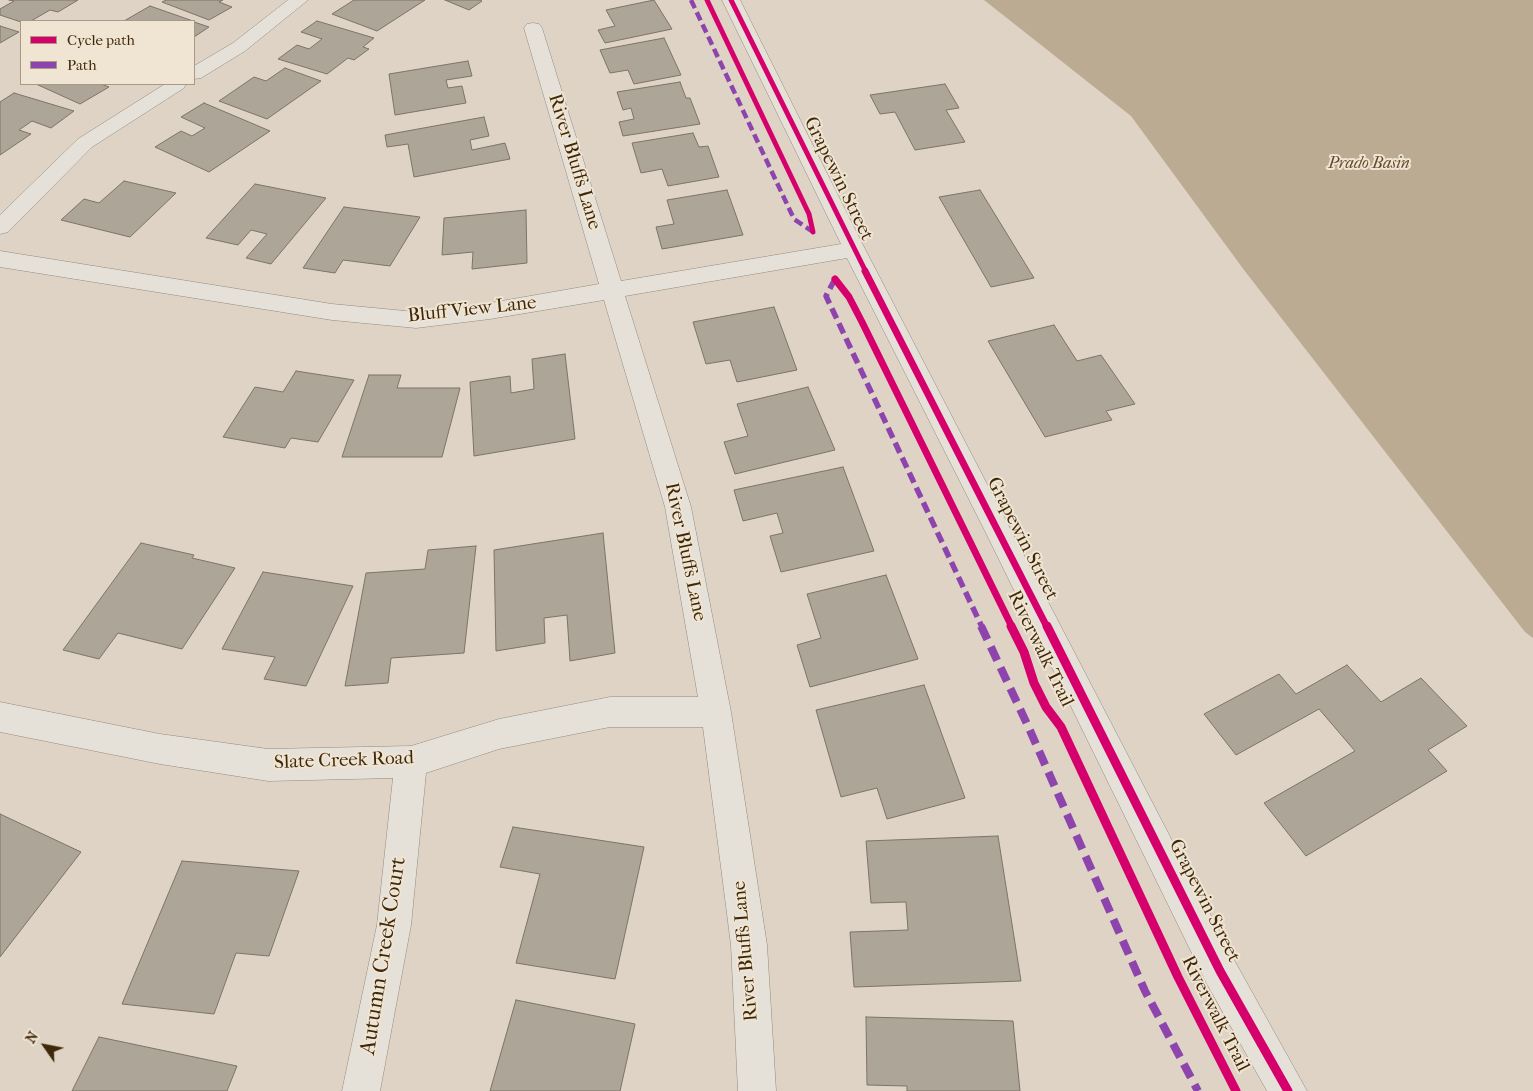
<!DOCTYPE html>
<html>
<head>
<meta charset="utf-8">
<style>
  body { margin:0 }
  #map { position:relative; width:1533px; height:1091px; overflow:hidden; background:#ded3c4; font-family:"IM FELL French Canon",serif }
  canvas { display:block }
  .legend { position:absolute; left:20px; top:20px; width:175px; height:65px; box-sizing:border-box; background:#f0e4d2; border:1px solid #a99982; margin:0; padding:6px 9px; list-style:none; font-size:15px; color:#3e280a }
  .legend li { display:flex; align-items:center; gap:10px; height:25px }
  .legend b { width:25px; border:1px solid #a99982 }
  .north { position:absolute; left:20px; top:1021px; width:50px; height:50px; -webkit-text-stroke:4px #f0e4d2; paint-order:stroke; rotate:303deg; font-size:14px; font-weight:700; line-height:20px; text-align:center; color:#3e280a }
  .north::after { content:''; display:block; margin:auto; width:18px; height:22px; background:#3e280a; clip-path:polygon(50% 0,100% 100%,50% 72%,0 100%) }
</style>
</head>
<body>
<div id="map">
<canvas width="1533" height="1091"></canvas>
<ul class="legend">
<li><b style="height:6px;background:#d6006c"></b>Cycle path</li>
<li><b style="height:6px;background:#8e44ad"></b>Path</li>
</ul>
<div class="north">N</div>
</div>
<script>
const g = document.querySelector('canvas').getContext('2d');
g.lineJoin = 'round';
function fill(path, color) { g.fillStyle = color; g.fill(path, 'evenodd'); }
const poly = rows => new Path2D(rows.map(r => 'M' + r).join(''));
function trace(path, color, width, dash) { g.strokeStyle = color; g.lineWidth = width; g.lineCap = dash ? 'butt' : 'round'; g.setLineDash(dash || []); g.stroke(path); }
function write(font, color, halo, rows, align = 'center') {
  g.font = font + ' "IM FELL French Canon",serif'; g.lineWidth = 4; g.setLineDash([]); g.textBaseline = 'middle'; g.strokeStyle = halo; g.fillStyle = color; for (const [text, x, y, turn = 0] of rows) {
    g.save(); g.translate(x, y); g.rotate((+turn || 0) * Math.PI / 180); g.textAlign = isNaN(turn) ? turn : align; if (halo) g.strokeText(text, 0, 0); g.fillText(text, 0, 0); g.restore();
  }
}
fill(poly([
  [984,0,1533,0,1533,638,1525,632,1244,270,1131,116]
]), '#bcab93');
const building = poly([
  [9,0,78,0,58,12,50,10,31,21,21,22,0,15,0,9,14,1,9,0],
  [166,0,223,0,219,2,232,7,209,20,162,2,166,0],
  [354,0,425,0,377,31,332,14,354,0],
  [445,0,480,0,482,1,469,10,445,0],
  [654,0,672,29,605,43,598,30,615,26,606,10,654,0],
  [150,6,193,21,124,21,150,6],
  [317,21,374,38,363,47,369,49,354,60,348,58,327,74,278,59,297,45,309,49,322,39,301,32,317,21],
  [194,22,209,27,194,37,194,22],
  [0,26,19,32,0,43,0,26],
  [664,38,681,75,634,84,628,70,610,73,600,50,664,38],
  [468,61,472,76,446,80,448,88,462,86,466,103,395,115,389,74,468,61],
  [285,68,321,81,267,119,219,101,254,77,266,81,285,68],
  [680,82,686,98,690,98,700,124,623,136,619,122,634,119,631,108,623,110,617,92,680,82],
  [36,84,101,84,109,87,80,104,36,84],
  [945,84,959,108,946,110,965,142,915,150,895,112,880,114,870,95,945,84],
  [14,93,74,111,51,128,32,121,19,130,31,134,0,155,0,102,14,93],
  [204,103,270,131,209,172,155,147,181,131,192,136,205,128,181,117,204,103],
  [484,117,489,136,470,140,472,150,505,143,510,159,414,177,408,144,387,147,385,135,484,117],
  [693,133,699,147,708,146,719,177,668,186,662,169,641,173,632,143,693,133],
  [124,181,176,193,130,237,61,220,84,199,99,203,124,181],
  [255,184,326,198,271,264,246,258,267,234,251,230,238,245,206,238,255,184],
  [727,190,743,235,662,249,656,227,674,224,667,200,727,190],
  [980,190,1034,278,991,287,939,197,980,190],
  [344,207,420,217,390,266,343,260,335,273,303,268,344,207],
  [526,210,527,263,472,269,473,252,442,255,444,218,526,210],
  [774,307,797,370,737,382,730,360,706,364,693,322,774,307],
  [1054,325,1077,361,1101,355,1135,404,1106,411,1112,420,1045,437,988,341,1054,325],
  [565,354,575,439,474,456,470,382,510,376,511,393,534,389,532,359,565,354],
  [296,371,354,380,318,442,291,438,285,448,223,437,255,387,283,392,296,371],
  [369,375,401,375,397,388,460,388,442,457,342,457,369,375],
  [808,387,835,450,735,474,724,442,748,436,737,404,808,387],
  [843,467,874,551,781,572,770,536,783,533,777,513,743,521,734,490,843,467],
  [603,533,615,653,570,661,567,615,544,618,545,643,496,651,494,550,603,533],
  [141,543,194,555,192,558,235,568,182,649,118,633,99,659,63,650,141,543],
  [476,546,464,653,391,658,388,683,345,686,366,573,425,569,428,550,476,546],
  [263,572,353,586,306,686,264,679,275,657,222,649,263,572],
  [886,575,918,659,810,687,797,645,821,638,807,594,886,575],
  [1347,665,1381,702,1421,678,1467,726,1428,750,1447,771,1306,856,1264,803,1355,751,1319,709,1236,755,1204,714,1279,674,1296,694,1347,665],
  [924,685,965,798,887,819,877,788,841,797,816,710,924,685],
  [0,814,81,852,0,957,0,814],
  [513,827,644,847,615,979,516,963,540,874,500,867,513,827],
  [998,836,1021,981,854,987,850,932,908,930,906,902,871,903,866,841,998,836],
  [182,861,299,871,269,956,236,953,214,1014,122,1004,182,861],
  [516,1000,635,1024,620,1091,490,1091,516,1000],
  [866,1017,1013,1021,1020,1091,907,1091,907,1086,867,1085,866,1017],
  [99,1037,237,1066,227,1091,72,1091,99,1037]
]);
fill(building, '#aea599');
trace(building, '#7d7367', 1);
const street = poly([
  [288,0,308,0,245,51,201,78,194,79,194,66,233,43,288,0],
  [722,0,740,0,865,249,1233,958,1307,1091,1267,1091,1207,984,986,533,847,258,625,296,691,507,731,712,767,945,776,1091,738,1091,731,945,703,727,610,727,499,749,426,773,411,925,380,1091,342,1091,377,925,393,778,268,781,160,764,0,732,0,702,160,734,268,749,411,746,499,719,610,697,698,697,665,507,604,300,490,319,416,328,332,320,0,267,0,251,332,304,416,312,490,303,599,284,524,28,527,24,533,23,539,24,542,28,621,281,841,244,722,0],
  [165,84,186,84,184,88,92,147,8,232,0,234,0,215,78,139,165,84]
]);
trace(street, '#948b7f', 1);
fill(street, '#e5e0d8');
trace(poly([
  [691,0,794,219,813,232]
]), '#8e44ad', 4.5, [9, 4.5]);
trace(poly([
  [835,279,826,296,982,627]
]), '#8e44ad', 5.5, [11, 5.5]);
trace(poly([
  [981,626,1028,726,1145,991,1198,1091]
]), '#8e44ad', 8, [15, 8]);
trace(poly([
  [707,0,809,214,813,232],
  [731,0,866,272]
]), '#d6006c', 5);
trace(poly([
  [865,271,1047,627],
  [835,279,849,297,862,322,1012,627]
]), '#d6006c', 7);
trace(poly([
  [1011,626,1024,652,1034,683,1046,707,1061,727,1178,977,1236,1091],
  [1047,626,1220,971,1288,1091]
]), '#d6006c', 9);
write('italic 16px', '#604a2d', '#f0e4d2', [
  ["Prado Basin",1369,164]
]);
write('19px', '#3e280a', '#f0e4d2', [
  ["River Bluffs Lane",574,162,73],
  ["Grapewin Street",838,179,64],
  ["Bluff View Lane",472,310,-6],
  ["Grapewin Street",1022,539,63],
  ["River Bluffs Lane",685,552,78],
  ["Riverwalk Trail",1040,649,64],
  ["Slate Creek Road",344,761,-2],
  ["Grapewin Street",1204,901,63],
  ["River Bluffs Lane",746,951,-95],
  ["Riverwalk Trail",1215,1014,63]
]);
write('22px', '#3e280a', '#f0e4d2', [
  ["Autumn Creek Court",384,956,-81]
]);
</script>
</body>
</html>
